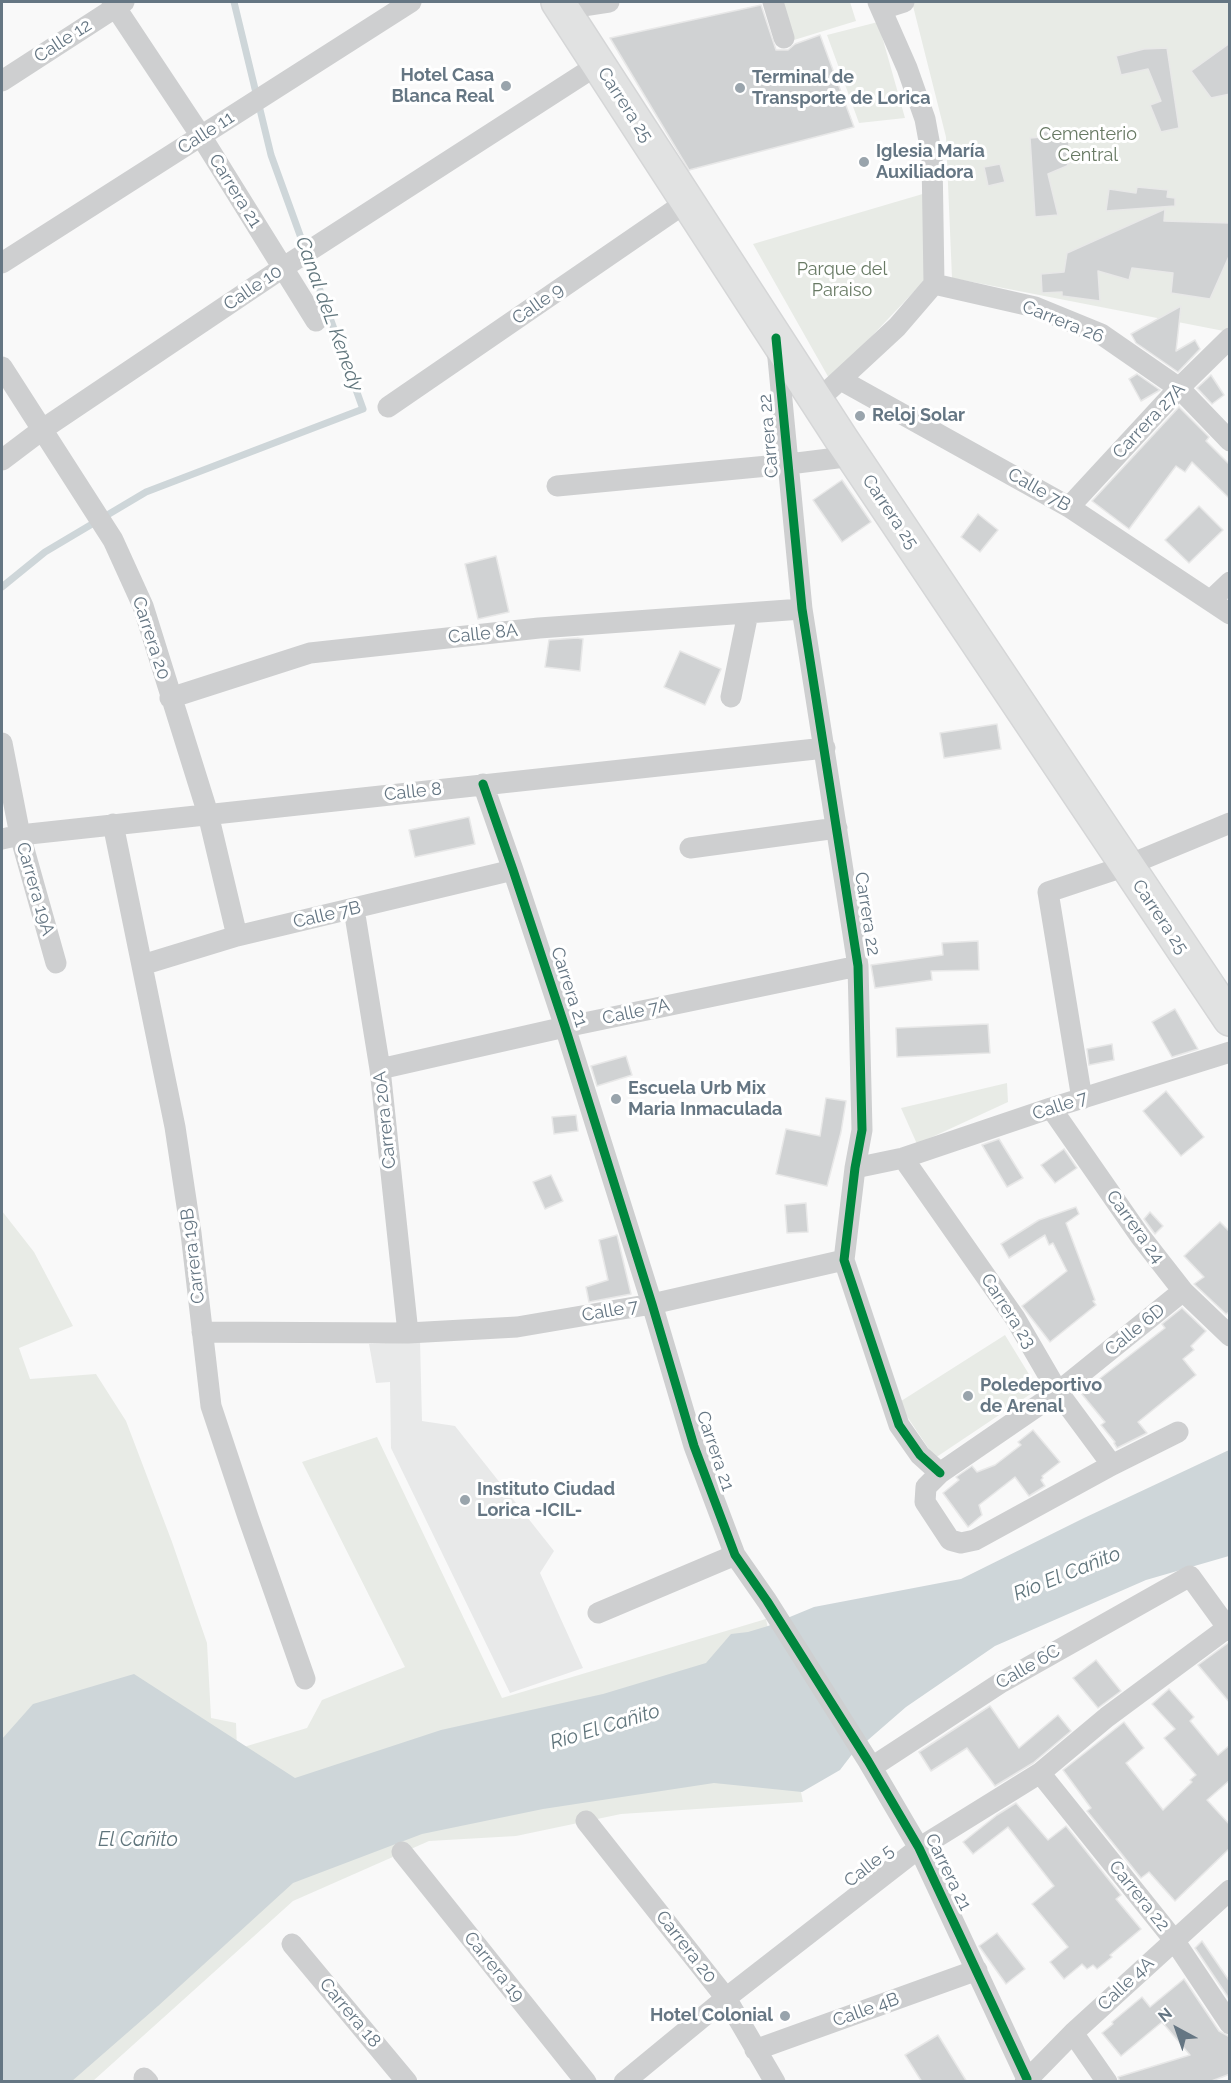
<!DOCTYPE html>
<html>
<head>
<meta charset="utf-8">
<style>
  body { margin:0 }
  #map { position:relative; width:1231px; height:2083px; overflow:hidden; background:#f9f9f9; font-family:Raleway,sans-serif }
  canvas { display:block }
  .frame { position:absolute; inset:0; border:3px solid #657683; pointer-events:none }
  .north { position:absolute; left:1147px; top:1999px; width:60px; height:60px; -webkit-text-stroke:4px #fff; paint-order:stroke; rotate:320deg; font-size:16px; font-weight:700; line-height:24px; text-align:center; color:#657683 }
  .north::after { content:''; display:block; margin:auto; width:21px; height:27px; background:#657683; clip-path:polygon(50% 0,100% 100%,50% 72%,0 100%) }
</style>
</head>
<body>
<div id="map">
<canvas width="1231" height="2083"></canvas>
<div class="frame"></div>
<div class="north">N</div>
</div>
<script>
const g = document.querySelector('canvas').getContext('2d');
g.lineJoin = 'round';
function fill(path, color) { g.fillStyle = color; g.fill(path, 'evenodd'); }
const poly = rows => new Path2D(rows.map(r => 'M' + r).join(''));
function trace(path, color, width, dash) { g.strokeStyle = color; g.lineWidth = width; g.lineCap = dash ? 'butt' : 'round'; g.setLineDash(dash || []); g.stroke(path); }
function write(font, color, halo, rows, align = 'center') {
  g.font = font + ' Raleway,sans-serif'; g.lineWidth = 6; g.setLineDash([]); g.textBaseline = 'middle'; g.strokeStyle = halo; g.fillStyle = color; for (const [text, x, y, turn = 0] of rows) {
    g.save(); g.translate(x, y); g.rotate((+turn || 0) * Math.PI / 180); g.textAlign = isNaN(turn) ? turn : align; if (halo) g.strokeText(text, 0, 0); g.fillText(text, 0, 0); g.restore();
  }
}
fill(poly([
  [420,1341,422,1421,455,1426,554,1551,540,1573,583,1668,510,1693,391,1448,390,1382,376,1383,369,1344]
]), '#e8e9e9');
fill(poly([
  [781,2,850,2,856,21,794,40],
  [912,2,1229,2,1229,332,952,278,946,137],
  [878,22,905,118,859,123,827,35],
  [926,193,926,279,830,380,753,244],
  [1007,1083,1008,1102,917,1144,901,1108],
  [2,1211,34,1252,73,1326,19,1348,30,1379,96,1374,126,1421,172,1542,207,1643,211,1718,236,1723,237,1749,307,1728,322,1700,405,1667,302,1462,377,1437,502,1698,766,1619,803,1802,621,1814,516,1836,429,1841,293,1901,93,2081,2,2081],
  [1005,1335,1038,1389,935,1458,898,1403]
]), '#e8ebe6');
fill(poly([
  [1229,1450,1229,1556,1146,1580,995,1646,906,1707,853,1753,840,1770,802,1792,714,1783,543,1809,422,1834,293,1883,158,2006,72,2081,2,2082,2,1739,33,1704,134,1674,295,1778,441,1730,603,1694,706,1663,731,1634,748,1632,768,1626,814,1607,961,1579,1084,1518]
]), '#ced6d9');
trace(poly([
  [2,587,45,552,146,492,363,409,271,155,234,2]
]), '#ced6d9', 7);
const building = poly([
  [761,5,776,50,788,50,795,44,820,35,854,127,689,170,610,38,761,5],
  [1230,43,1230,94,1211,98,1191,71,1230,43],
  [1167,48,1179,128,1161,132,1150,105,1161,101,1148,69,1121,75,1116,56,1144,49,1167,48],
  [1068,130,1070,161,1067,166,1048,174,1058,215,1035,217,1030,138,1042,137,1041,132,1068,130],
  [1000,164,1005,182,988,186,984,167,1000,164],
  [1137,187,1168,190,1167,197,1175,198,1175,206,1106,211,1109,189,1136,193,1137,187],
  [1165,209,1164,221,1230,223,1230,254,1210,299,1171,293,1173,273,1132,268,1129,280,1098,271,1100,301,1062,296,1062,292,1042,293,1041,274,1064,272,1067,253,1165,209],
  [1181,306,1176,351,1195,340,1200,349,1178,372,1136,343,1131,334,1181,306],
  [1137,374,1160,390,1141,401,1129,379,1137,374],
  [1211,375,1224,395,1212,404,1197,388,1211,375],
  [1179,407,1209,437,1206,441,1230,465,1230,499,1192,462,1185,472,1176,466,1129,529,1092,501,1179,407],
  [842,480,871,522,842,542,813,500,842,480],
  [1199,506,1223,530,1189,563,1165,540,1199,506],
  [978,514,998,530,980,552,961,537,978,514],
  [496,556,509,612,478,619,465,564,496,556],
  [577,638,583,639,580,671,545,667,549,640,577,638],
  [680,651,721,669,705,705,664,687,680,651],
  [997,724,1001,749,944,758,940,733,997,724],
  [469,817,475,844,415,857,409,830,469,817],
  [978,941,979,970,931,971,932,980,875,988,871,965,943,955,942,943,978,941],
  [1175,1009,1198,1049,1172,1057,1152,1022,1175,1009],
  [988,1024,990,1053,897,1057,896,1028,988,1024],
  [1112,1044,1114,1060,1089,1065,1087,1049,1112,1044],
  [626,1056,632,1075,597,1086,591,1066,626,1056],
  [1166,1091,1204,1137,1181,1156,1143,1111,1166,1091],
  [826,1098,846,1101,841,1132,827,1186,776,1174,786,1129,820,1136,826,1098],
  [576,1115,578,1131,554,1134,552,1117,576,1115],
  [999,1139,1023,1178,1007,1187,982,1145,999,1139],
  [1064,1149,1077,1168,1055,1183,1041,1165,1064,1149],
  [551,1175,563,1201,545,1209,533,1182,551,1175],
  [806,1203,808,1232,787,1233,785,1205,806,1203],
  [1076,1207,1079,1214,1066,1223,1095,1300,1093,1301,1096,1305,1050,1342,1022,1306,1067,1271,1053,1243,1049,1245,1045,1235,1009,1258,1001,1244,1039,1220,1076,1207],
  [1150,1212,1163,1226,1155,1234,1144,1219,1150,1212],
  [1220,1222,1230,1232,1230,1312,1226,1314,1194,1284,1204,1277,1184,1256,1220,1222],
  [617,1235,631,1294,589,1302,586,1287,608,1280,599,1240,617,1235],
  [1182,1308,1206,1331,1191,1346,1194,1350,1183,1359,1196,1375,1138,1422,1147,1433,1117,1448,1114,1443,1115,1442,1101,1425,1105,1422,1081,1393,1165,1328,1162,1324,1182,1308],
  [1033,1430,1060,1462,1042,1476,1043,1478,1041,1480,1045,1486,1029,1496,1015,1477,979,1505,982,1515,968,1527,943,1493,959,1480,956,1477,972,1466,977,1472,995,1465,1021,1445,1018,1442,1033,1430],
  [1228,1643,1230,1643,1230,1703,1198,1665,1228,1643],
  [1096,1660,1121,1691,1098,1708,1073,1678,1096,1660],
  [1169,1689,1194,1717,1190,1721,1218,1755,1230,1745,1230,1780,1207,1800,1230,1825,1230,1848,1175,1901,1149,1872,1141,1878,1087,1811,1091,1808,1063,1770,1124,1722,1144,1748,1126,1763,1163,1810,1192,1782,1190,1780,1196,1775,1164,1738,1175,1729,1152,1704,1169,1689],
  [990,1706,1019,1748,1058,1715,1071,1731,1033,1763,995,1786,967,1748,931,1771,919,1752,990,1706],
  [1016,1803,1048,1840,1066,1826,1121,1895,1116,1899,1141,1929,1110,1955,1112,1957,1097,1969,1093,1965,1087,1969,1082,1964,1064,1979,1050,1962,1068,1947,1032,1904,1054,1886,1008,1827,973,1854,963,1842,997,1815,1016,1803],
  [997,1933,1025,1969,1006,1984,979,1946,997,1933],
  [1202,1941,1230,1982,1230,2000,1195,1948,1202,1941],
  [1184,1979,1219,2031,1230,2037,1230,2074,1209,2082,1120,2082,1118,2077,1190,2055,1162,2022,1121,2056,1102,2033,1113,2024,1112,2022,1142,1997,1150,2007,1184,1979],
  [938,2035,967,2082,922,2082,905,2055,938,2035]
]);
fill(building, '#d0d2d3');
trace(building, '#e8e8e8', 1.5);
const primary = poly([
  [558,2,842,440,1230,1019]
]);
trace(primary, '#d5d6d7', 36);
trace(poly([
  [112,2,201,136,316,321],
  [773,2,784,38],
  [563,9,609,2],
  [882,9,904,2],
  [2,81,124,2],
  [2,263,411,2],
  [934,284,1035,307,1101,334,1179,388,1230,441],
  [777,348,802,609,858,966,862,1130,855,1168,844,1260,899,1425,920,1455,940,1473],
  [2,367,113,540,143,606,208,814,237,936],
  [841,380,1069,507,1230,614],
  [817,401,897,327,934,284,932,157,925,119,907,68,878,2],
  [388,407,688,201],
  [2,460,43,429,284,267,599,64],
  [557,486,789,464,853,456],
  [1069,507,1179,388,1230,338],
  [1211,600,1230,582],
  [731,697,748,613],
  [170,698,310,653,539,628,802,609],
  [2,743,20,835,56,963],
  [483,784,513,870,565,1027,652,1304,694,1446,735,1555,767,1601,868,1761,919,1848,1027,2079],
  [113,824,175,1127,191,1233,211,1406,248,1517,305,1679],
  [2,839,20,835,825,748],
  [690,848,837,828],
  [354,909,380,1069,408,1333],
  [142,965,237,936,513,870],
  [380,1069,565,1027,858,966],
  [1082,1099,1048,892,1126,866,1230,823],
  [1051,1108,1140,1236,1183,1291,1230,1336],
  [903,1158,1015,1318,1058,1392,1112,1465],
  [855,1168,903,1158,1051,1108,1230,1052],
  [202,1332,408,1333,517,1327,652,1304,844,1260],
  [1178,1432,1112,1465,975,1540,961,1543,950,1540,925,1502,926,1487,940,1473,1058,1392,1183,1291],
  [598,1613,735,1555],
  [872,1767,1002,1682,1190,1576,1230,1631],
  [1040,1773,1174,1940,1230,2024],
  [586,1821,726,1998,775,2082],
  [402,1852,586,2082],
  [292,1944,407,2082],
  [1073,2033,1107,2082],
  [755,2050,977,1970],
  [144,2078,148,2082],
  [624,2082,726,1998,919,1848,1040,1773,1107,1717,1230,1626],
  [1025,2082,1073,2033,1230,1890]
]), '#cecfd0', 21);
trace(primary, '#e1e2e2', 33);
trace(poly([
  [776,338,802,609,858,966,862,1130,855,1168,844,1260,899,1425,920,1455,940,1473],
  [483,784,513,870,565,1027,652,1304,694,1446,735,1555,767,1601,868,1761,919,1848,1027,2079]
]), '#00873e', 9);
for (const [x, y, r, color] of [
  [506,86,6,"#99a4ac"],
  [740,88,6,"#99a4ac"],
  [864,162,6,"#99a4ac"],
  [860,416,6,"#99a4ac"],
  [616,1099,6,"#99a4ac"],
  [968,1396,6,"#99a4ac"],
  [465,1500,6,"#99a4ac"],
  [785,2016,6,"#99a4ac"]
]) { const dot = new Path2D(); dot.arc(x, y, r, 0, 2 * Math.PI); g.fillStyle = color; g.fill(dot); trace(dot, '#fff', 2); }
write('18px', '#657683', '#fff', [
  ["Calle 12",63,41,-33],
  ["Carrera 25",625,105,57],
  ["Calle 11",206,133,-33],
  ["Carrera 21",235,191,58],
  ["Calle 10",253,288,-34],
  ["Calle 9",538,304,-35],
  ["Carrera 26",1063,322,22],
  ["Carrera 27A",1149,421,-47],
  ["Carrera 22",769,436,-95],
  ["Calle 7B",1039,490,30],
  ["Carrera 25",890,512,56],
  ["Calle 8A",483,634,-6],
  ["Carrera 20",151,638,72],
  ["Calle 8",413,792,-6],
  ["Carrera 19A",35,889,74],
  ["Carrera 22",867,914,81],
  ["Calle 7B",327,915,-13],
  ["Carrera 25",1160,917,56],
  ["Carrera 21",569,987,72],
  ["Calle 7A",636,1012,-12],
  ["Calle 7",1060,1106,-18],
  ["Carrera 20A",385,1120,-96],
  ["Carrera 24",1135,1227,54],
  ["Carrera 19B",193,1256,-97],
  ["Calle 7",610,1311,-10],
  ["Carrera 23",1008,1311,57],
  ["Calle 6D",1135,1330,-39],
  ["Carrera 21",715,1451,71],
  ["Calle 6C",1028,1667,-30],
  ["Calle 5",869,1866,-38],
  ["Carrera 21",948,1872,64],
  ["Carrera 22",1139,1896,51],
  ["Carrera 20",686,1947,52],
  ["Carrera 19",494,1967,51],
  ["Calle 4A",1126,1984,-43],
  ["Calle 4B",866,2010,-20],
  ["Carrera 18",350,2013,50]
]);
write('bold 18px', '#657683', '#fff', [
  ["Hotel Casa",494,76,"right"],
  ["Blanca Real",494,97,"right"],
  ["Terminal de",752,78],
  ["Transporte de Lorica",752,99],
  ["Iglesia María",876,152],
  ["Auxiliadora",876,173],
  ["Reloj Solar",872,416],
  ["Escuela Urb Mix",628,1089],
  ["Maria Inmaculada",628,1110],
  ["Poledeportivo",980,1386],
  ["de Arenal",980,1407],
  ["Instituto Ciudad",477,1490],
  ["Lorica -ICIL-",477,1511],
  ["Hotel Colonial",773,2016,"right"]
], 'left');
write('18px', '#687a64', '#fff', [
  ["Cementerio",1088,135],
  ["Central",1088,156],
  ["Parque del",842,270],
  ["Paraiso",842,291]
]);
write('italic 20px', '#60757c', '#fff', [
  ["Canal deL Kenedy",329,314,70],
  ["Río El Cañito",1067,1574,-22],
  ["Río El Cañito",605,1727,-17],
  ["El Cañito",138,1840]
]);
</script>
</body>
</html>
